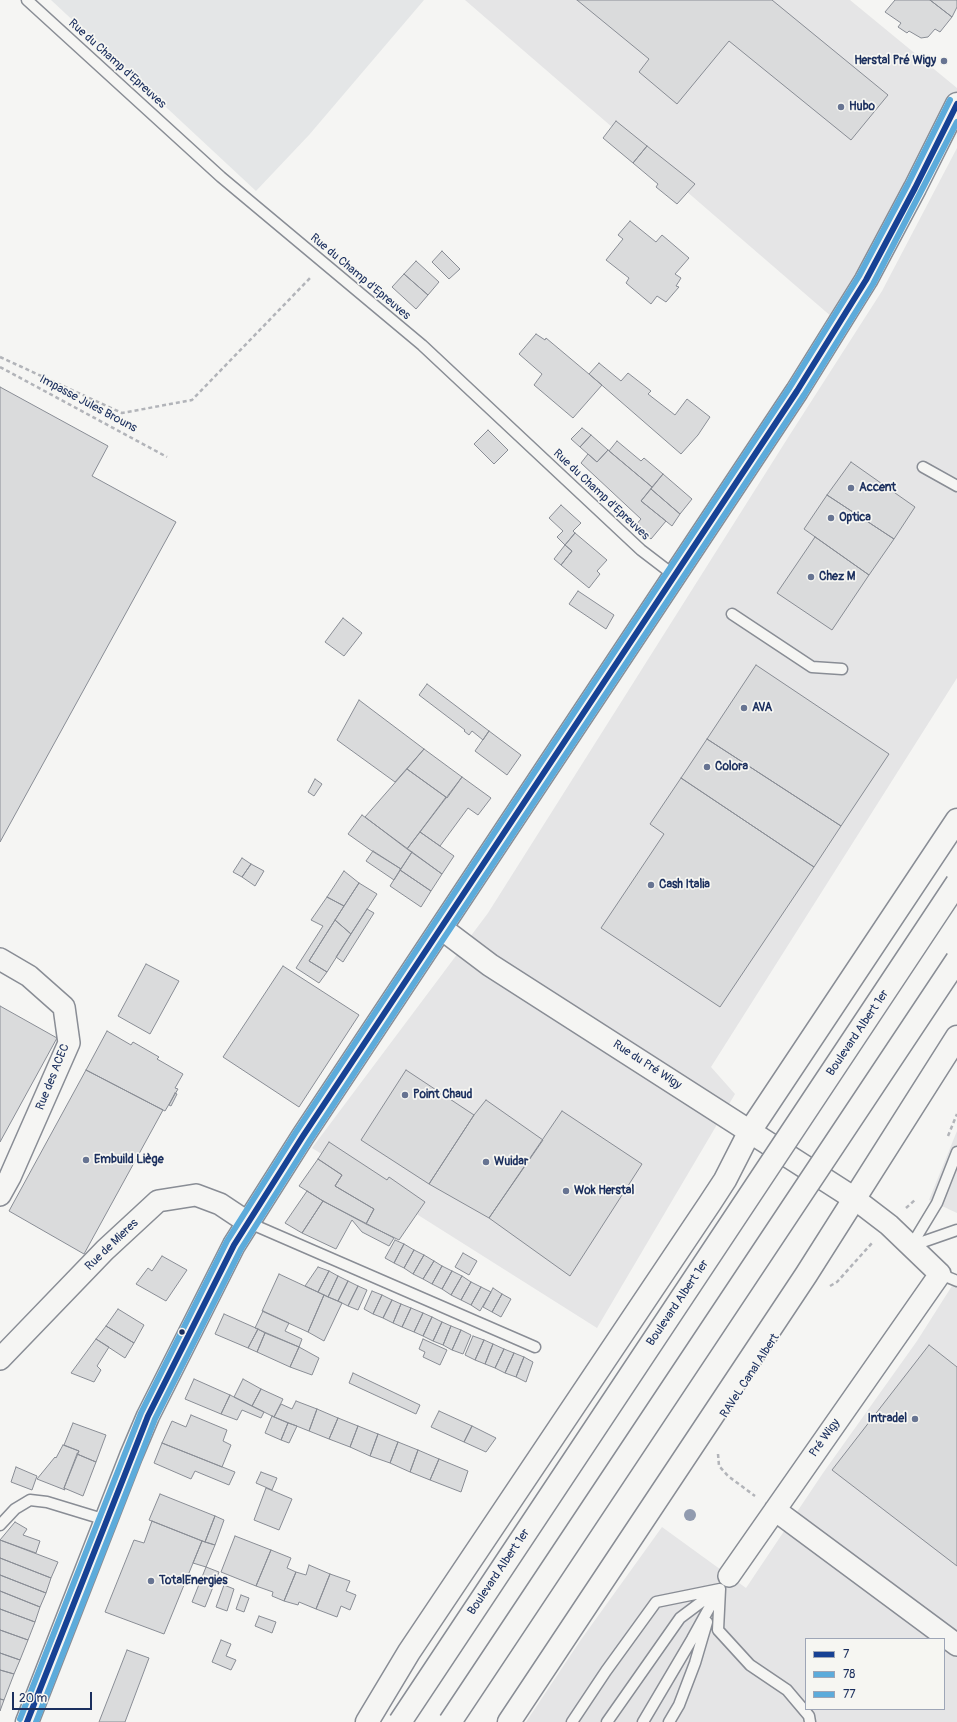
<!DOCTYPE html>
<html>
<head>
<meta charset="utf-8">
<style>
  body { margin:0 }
  #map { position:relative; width:957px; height:1722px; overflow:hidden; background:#f5f5f3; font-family:Pangolin,sans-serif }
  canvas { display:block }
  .legend { position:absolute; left:805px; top:1638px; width:140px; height:72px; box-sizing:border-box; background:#f6f6f2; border:1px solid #9ea6b7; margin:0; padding:5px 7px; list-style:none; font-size:12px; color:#1b2f5e }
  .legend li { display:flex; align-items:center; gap:8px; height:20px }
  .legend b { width:20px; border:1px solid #9ea6b7 }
  .scale { position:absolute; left:12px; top:1692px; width:80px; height:18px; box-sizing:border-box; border:2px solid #1b2f5e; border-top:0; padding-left:5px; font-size:12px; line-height:14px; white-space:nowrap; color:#1b2f5e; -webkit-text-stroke:3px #f6f6f2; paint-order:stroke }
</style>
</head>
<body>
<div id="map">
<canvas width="957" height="1722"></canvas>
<ul class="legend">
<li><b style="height:5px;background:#164194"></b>7</li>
<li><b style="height:5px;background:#5cabdb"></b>78</li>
<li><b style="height:5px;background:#5cabdb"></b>77</li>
</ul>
<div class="scale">20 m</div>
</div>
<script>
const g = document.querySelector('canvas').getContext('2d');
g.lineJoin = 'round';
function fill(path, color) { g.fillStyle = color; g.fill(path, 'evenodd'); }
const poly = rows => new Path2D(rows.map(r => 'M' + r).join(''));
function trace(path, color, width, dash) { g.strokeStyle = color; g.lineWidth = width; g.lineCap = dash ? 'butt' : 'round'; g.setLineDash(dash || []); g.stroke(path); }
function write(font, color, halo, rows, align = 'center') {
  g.font = font + ' Pangolin,sans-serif'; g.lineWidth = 3.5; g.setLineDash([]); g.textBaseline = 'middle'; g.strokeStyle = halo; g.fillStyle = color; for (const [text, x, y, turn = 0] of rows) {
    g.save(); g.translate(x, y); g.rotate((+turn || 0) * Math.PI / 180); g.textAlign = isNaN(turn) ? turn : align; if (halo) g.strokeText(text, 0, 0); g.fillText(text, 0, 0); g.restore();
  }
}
fill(poly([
  [465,0,850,0,957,88,957,103,840,324],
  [957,148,957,678,711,1067,735,1094,597,1328,312,1148,488,913,789,436,882,291],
  [957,1131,957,1213,929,1200],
  [957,1278,957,1722,526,1722,580,1641,662,1527,746,1588,823,1473,917,1341],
  [806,1639,944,1639,944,1709,806,1709]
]), '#e5e5e6');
fill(poly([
  [51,0,424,0,309,135,256,191]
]), '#e4e6e7');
const building = poly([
  [577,0,772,0,888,95,851,140,729,41,677,104,639,72,649,59,577,0],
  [895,0,930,0,952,17,940,32,935,29,928,37,921,38,909,31,907,33,898,27,901,23,885,12,895,0],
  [930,0,957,0,957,7,952,17,930,0],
  [616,121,647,146,633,163,603,138,616,121],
  [647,146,695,184,677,204,656,187,658,184,633,163,647,146],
  [630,221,656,242,662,235,689,258,675,274,681,278,676,286,679,287,666,302,657,296,651,304,626,283,629,278,606,260,623,239,618,235,630,221],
  [442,251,460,269,449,279,432,262,442,251],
  [416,261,439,282,428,295,404,274,416,261],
  [404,274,428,295,416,309,392,287,404,274],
  [536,334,545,340,546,338,602,385,573,418,534,385,542,374,519,354,536,334],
  [599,363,621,381,628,373,651,391,648,394,675,415,687,399,710,417,698,435,681,454,589,374,599,363],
  [0,387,108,446,92,476,176,522,0,842,0,387],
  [582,428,591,435,580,447,571,439,582,428],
  [488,430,508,450,494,464,474,444,488,430],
  [591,435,608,450,597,462,580,447,591,435],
  [617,441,641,461,644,458,663,474,652,487,609,451,617,441],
  [608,450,652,487,641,501,666,521,651,539,635,526,641,519,581,463,588,454,597,462,608,450],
  [851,462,915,507,894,539,827,495,851,462],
  [663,474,692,499,680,514,651,489,663,474],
  [651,489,680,514,672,526,641,501,651,489],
  [827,495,894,539,869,575,804,529,827,495],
  [561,505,581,523,573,531,575,533,565,545,557,537,563,531,549,518,561,505],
  [575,533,607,560,597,571,600,574,589,588,561,565,572,551,565,545,575,533],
  [815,537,869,575,832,630,777,593,815,537],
  [565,545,572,551,561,565,554,559,565,545],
  [578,591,614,615,606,629,569,604,578,591],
  [343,618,362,633,344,656,325,642,343,618],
  [756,665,889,754,841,826,707,739,756,665],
  [427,684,489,731,483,740,472,731,469,735,464,731,465,730,419,695,427,684],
  [359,700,424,749,395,782,337,740,359,700],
  [489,731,521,755,507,775,475,751,489,731],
  [707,739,841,826,814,867,681,778,707,739],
  [424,749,462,777,447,798,407,769,424,749],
  [407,769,446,797,407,849,365,817,407,769],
  [462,777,491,798,478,815,468,808,440,846,420,832,462,777],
  [681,778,814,867,720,1007,601,928,664,834,650,824,681,778],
  [315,779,322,784,314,796,308,792,315,779],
  [362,815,412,852,401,869,372,851,348,834,362,815],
  [420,832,454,856,442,874,407,849,420,832],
  [373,851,401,869,394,880,366,861,373,851],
  [412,852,442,874,431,891,400,870,412,852],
  [242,858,251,864,242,877,233,872,242,858],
  [251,864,264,871,255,886,242,877,251,864],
  [400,870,431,891,421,907,390,886,400,870],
  [344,871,359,883,344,906,327,897,344,871],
  [359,883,377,894,351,934,335,920,359,883],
  [327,897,344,906,309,961,327,972,319,983,296,968,323,926,311,920,327,897],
  [367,909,374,913,343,962,336,957,367,909],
  [335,920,351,934,327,972,309,961,335,920],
  [146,964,179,981,150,1034,118,1016,146,964],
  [283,966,359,1015,299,1107,223,1057,283,966],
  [0,1006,57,1038,0,1142,0,1006],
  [107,1031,131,1045,133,1042,159,1057,157,1059,183,1074,175,1088,178,1089,165,1111,86,1070,107,1031],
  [86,1070,163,1110,84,1254,9,1211,86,1070],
  [406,1070,474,1115,429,1184,361,1140,406,1070],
  [175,1093,177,1094,171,1106,169,1105,175,1093],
  [486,1100,543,1140,489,1218,429,1184,474,1115,486,1100],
  [562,1111,642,1164,570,1276,489,1218,562,1111],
  [329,1142,387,1180,389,1177,425,1202,399,1240,366,1224,374,1209,335,1186,342,1175,318,1159,329,1142],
  [318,1159,342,1175,335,1186,374,1209,366,1224,323,1201,299,1186,318,1159],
  [307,1191,323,1201,302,1233,285,1223,307,1191],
  [323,1201,394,1238,389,1246,362,1232,352,1220,336,1249,302,1233,323,1201],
  [395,1240,404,1244,394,1263,385,1258,395,1240],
  [404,1244,414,1250,404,1268,394,1263,404,1244],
  [414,1250,424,1255,413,1274,404,1268,414,1250],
  [463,1253,477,1261,469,1275,455,1267,463,1253],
  [424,1255,434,1261,423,1279,413,1274,424,1255],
  [162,1256,187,1270,166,1301,136,1284,148,1268,152,1271,162,1256],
  [434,1261,442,1266,432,1284,423,1279,434,1261],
  [442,1266,452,1271,442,1289,432,1284,442,1266],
  [318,1267,329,1271,318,1292,305,1286,318,1267],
  [329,1271,338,1276,328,1297,318,1292,329,1271],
  [452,1271,462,1276,451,1295,442,1289,452,1271],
  [279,1274,324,1295,308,1332,262,1311,279,1274],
  [338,1276,348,1281,338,1301,328,1297,338,1276],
  [462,1276,471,1282,461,1300,451,1295,462,1276],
  [348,1281,358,1286,348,1306,338,1301,348,1281],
  [471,1282,481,1287,471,1305,461,1300,471,1282],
  [358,1286,367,1290,358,1310,348,1306,358,1286],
  [481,1287,491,1292,480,1311,471,1305,481,1287],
  [493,1288,502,1294,492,1312,483,1307,493,1288],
  [372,1291,382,1295,373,1314,364,1309,372,1291],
  [502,1294,511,1299,501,1317,492,1312,502,1294],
  [324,1295,342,1303,324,1341,308,1332,324,1295],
  [382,1295,392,1300,383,1318,373,1314,382,1295],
  [392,1300,401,1304,393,1323,383,1318,392,1300],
  [401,1304,411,1308,402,1327,393,1323,401,1304],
  [411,1308,423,1313,414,1332,402,1327,411,1308],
  [118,1309,144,1325,134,1343,106,1326,118,1309],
  [263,1311,289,1323,285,1331,302,1339,299,1347,255,1328,263,1311],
  [423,1313,432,1317,423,1336,414,1332,423,1313],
  [224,1314,258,1329,248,1348,215,1334,224,1314],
  [432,1317,442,1322,433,1341,423,1336,432,1317],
  [442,1322,451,1326,443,1345,433,1341,442,1322],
  [106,1326,134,1343,125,1358,96,1339,106,1326],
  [451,1326,461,1330,452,1350,443,1345,451,1326],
  [258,1329,265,1333,257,1352,248,1348,258,1329],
  [461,1330,471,1335,463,1354,452,1350,461,1330],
  [265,1333,299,1347,290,1367,257,1352,265,1333],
  [473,1336,484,1340,475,1360,465,1355,473,1336],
  [96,1339,109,1347,97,1366,101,1370,94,1382,71,1373,96,1339],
  [423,1339,447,1350,440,1365,423,1357,425,1352,419,1349,423,1339],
  [484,1340,493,1344,485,1364,475,1360,484,1340],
  [493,1344,504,1349,495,1368,485,1364,493,1344],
  [929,1345,957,1367,957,1566,832,1470,929,1345],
  [299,1347,319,1358,312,1375,290,1367,299,1347],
  [504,1349,514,1353,505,1373,495,1368,504,1349],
  [514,1353,524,1357,516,1377,505,1373,514,1353],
  [524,1357,533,1362,526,1382,516,1377,524,1357],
  [353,1373,420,1405,416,1414,349,1383,353,1373],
  [194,1379,230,1395,221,1414,185,1399,194,1379],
  [243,1379,261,1389,252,1406,234,1397,243,1379],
  [261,1389,283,1399,274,1417,252,1406,261,1389],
  [230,1395,264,1412,261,1418,242,1410,237,1420,221,1414,230,1395],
  [296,1401,317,1409,309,1431,274,1417,281,1404,292,1409,296,1401],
  [317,1409,338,1418,329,1439,309,1431,317,1409],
  [439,1411,472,1426,464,1442,431,1427,439,1411],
  [191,1415,227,1430,223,1441,231,1445,222,1467,162,1443,172,1421,186,1427,191,1415],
  [272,1416,288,1423,281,1440,265,1433,272,1416],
  [338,1418,358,1426,350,1447,329,1439,338,1418],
  [73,1423,106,1435,96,1462,77,1454,79,1451,64,1445,73,1423],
  [288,1423,297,1426,289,1443,281,1440,288,1423],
  [358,1426,378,1434,370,1456,350,1447,358,1426],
  [472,1426,496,1438,486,1452,464,1442,472,1426],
  [378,1434,398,1442,390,1463,370,1456,378,1434],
  [398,1442,418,1450,410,1472,390,1463,398,1442],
  [162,1443,235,1472,229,1485,195,1471,191,1479,154,1463,162,1443],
  [63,1445,79,1451,64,1488,65,1490,37,1479,55,1457,56,1458,63,1445],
  [418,1450,439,1459,430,1480,410,1472,418,1450],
  [77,1454,96,1462,83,1496,64,1488,77,1454],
  [439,1459,468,1471,461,1492,430,1480,439,1459],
  [16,1467,37,1476,32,1490,11,1482,16,1467],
  [261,1472,277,1478,272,1490,256,1483,261,1472],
  [266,1488,292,1499,279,1530,254,1520,266,1488],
  [160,1494,215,1516,205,1542,149,1520,160,1494],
  [215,1516,224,1520,215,1545,205,1542,215,1516],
  [152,1521,202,1541,164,1634,105,1612,134,1540,144,1543,152,1521],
  [15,1522,27,1529,23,1535,40,1541,36,1553,0,1540,15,1522],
  [235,1536,271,1550,256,1586,221,1572,235,1536],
  [0,1540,58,1562,51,1578,0,1558,0,1540],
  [202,1541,215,1545,206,1567,193,1563,202,1541],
  [271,1550,291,1558,287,1568,296,1572,284,1601,272,1596,273,1592,256,1586,271,1550],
  [0,1558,51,1578,46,1593,0,1575,0,1558],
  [309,1565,330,1574,316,1609,299,1602,298,1605,284,1601,296,1572,306,1575,309,1565],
  [206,1567,219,1572,205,1607,192,1602,206,1567],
  [330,1574,350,1581,346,1591,356,1595,350,1610,341,1606,337,1617,316,1609,330,1574],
  [0,1575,46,1593,40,1607,0,1591,0,1575],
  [224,1585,234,1589,227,1611,216,1607,224,1585],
  [0,1591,40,1607,35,1622,0,1609,0,1591],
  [241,1595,249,1598,244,1612,236,1609,241,1595],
  [0,1609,35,1622,28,1640,0,1630,0,1609],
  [259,1616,276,1622,272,1633,255,1626,259,1616],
  [0,1630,28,1640,20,1660,0,1653,0,1630],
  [221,1640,231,1644,226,1656,236,1660,231,1670,212,1662,221,1640],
  [127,1650,149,1658,125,1722,99,1722,127,1650],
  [0,1653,20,1660,14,1674,0,1670,0,1653],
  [0,1670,14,1674,4,1700,0,1699,0,1670],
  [0,1699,4,1700,0,1711,0,1699]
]);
fill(building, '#dadbdc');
trace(building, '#898d95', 1);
const service = poly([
  [27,0,221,177,422,345,641,550,675,576],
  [923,467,957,486],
  [732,614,812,667,842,669],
  [247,1222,535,1347],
  [911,1246,937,1203,957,1152],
  [911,1246,957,1230],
  [940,1274,957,1281],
  [0,1525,15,1509,30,1500,47,1502,106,1520],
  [720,1589,718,1630,750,1665,787,1690,809,1716,810,1722],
  [572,1722,606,1671,656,1602,720,1589],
  [607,1722,680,1618,716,1591],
  [643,1722,692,1639,718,1592],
  [669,1722,679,1705,695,1663,707,1622]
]);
const minor = poly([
  [0,959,29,976,64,1007,69,1043,10,1177,0,1195],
  [0,1359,105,1250,158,1201,196,1195,220,1204,247,1222],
  [775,1510,957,1645],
  [729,1576,940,1274,889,1225,855,1199]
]);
const tertiary = poly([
  [441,928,490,965,855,1199],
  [27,1722,131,1456,148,1416,234,1245,303,1136,797,391,866,280,915,188,957,104]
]);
const secondary = poly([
  [367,1722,409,1652,710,1203,725,1180,750,1131,957,820],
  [509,1722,806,1275,957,1037]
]);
trace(service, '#898d95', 13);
trace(minor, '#898d95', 24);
trace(tertiary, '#898d95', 25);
trace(secondary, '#898d95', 25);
trace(poly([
  [0,357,122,413,192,400,311,277],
  [0,367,167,457],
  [948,1136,957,1114],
  [906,1208,916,1199],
  [830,1286,837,1282,872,1243],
  [718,1454,719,1466,728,1476,755,1496]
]), '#b2b4b9', 2.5, [4, 3]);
trace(service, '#f5f5f3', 10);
trace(minor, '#f5f5f3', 21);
trace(tertiary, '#f5f5f3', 22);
trace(secondary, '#f5f5f3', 22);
const secondaryBridge = poly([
  [400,1722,957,883],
  [450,1722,957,960]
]);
trace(secondaryBridge, '#898d95', 25, []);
trace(secondaryBridge, '#f5f5f3', 22);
trace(poly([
  [27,1722,148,1416,234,1245,303,1136,797,391,866,280,915,188,957,104]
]), '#164194', 6);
trace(poly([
  [36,1722,155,1419,241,1249,310,1140,804,395,873,284,957,122]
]), '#5cabdb', 6);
trace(poly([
  [20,1719,141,1413,227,1241,296,1132,790,387,859,276,908,184,950,100]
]), '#5cabdb', 6);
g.fillStyle = '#919baf';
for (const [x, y] of [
  [690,1515]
]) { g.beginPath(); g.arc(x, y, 6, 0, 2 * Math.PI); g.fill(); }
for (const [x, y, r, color] of [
  [944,61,4,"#677492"],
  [841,107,4,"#677492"],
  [851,488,4,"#677492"],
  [831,518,4,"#677492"],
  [811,577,4,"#677492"],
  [744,708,4,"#677492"],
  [707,767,4,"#677492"],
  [651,885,4,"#677492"],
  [405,1095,4,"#677492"],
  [86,1160,4,"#677492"],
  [486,1162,4,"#677492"],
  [566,1191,4,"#677492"],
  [182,1332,3.5,"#1b2f5e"],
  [915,1419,4,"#677492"],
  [151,1581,4,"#677492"]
]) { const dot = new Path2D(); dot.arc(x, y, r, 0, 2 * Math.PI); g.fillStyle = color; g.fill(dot); trace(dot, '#f6f6f2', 1.5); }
write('bold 12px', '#1b2f5e', '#f6f6f2', [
  ["Herstal Pré Wigy",936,61,"right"],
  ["Hubo",849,107],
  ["Accent",859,488],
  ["Optica",839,518],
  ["Chez M",819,577],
  ["AVA",752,708],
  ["Colora",715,767],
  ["Cash Italia",659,885],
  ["Point Chaud",413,1095],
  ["Embuild Liège",94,1160],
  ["Wuidar",494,1162],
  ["Wok Herstal",574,1191],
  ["Intradel",907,1419,"right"],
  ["TotalEnergies",159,1581]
], 'left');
write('12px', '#1b2f5e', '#f6f6f2', [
  ["Rue du Champ d'Epreuves",117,64,42],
  ["Rue du Champ d'Epreuves",360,277,40],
  ["Impasse Jules Brouns",88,404,28],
  ["Rue du Champ d'Epreuves",601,495,43],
  ["Boulevard Albert 1er",858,1033,-56],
  ["Rue du Pré Wigy",647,1065,33],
  ["Rue des ACEC",53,1077,-68],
  ["Rue de Mieres",112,1245,-44],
  ["Boulevard Albert 1er",678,1303,-56],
  ["RAVeL Canal Albert",750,1376,-57],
  ["Pré Wigy",825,1438,-55],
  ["Boulevard Albert 1er",499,1572,-56]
]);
</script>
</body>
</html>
